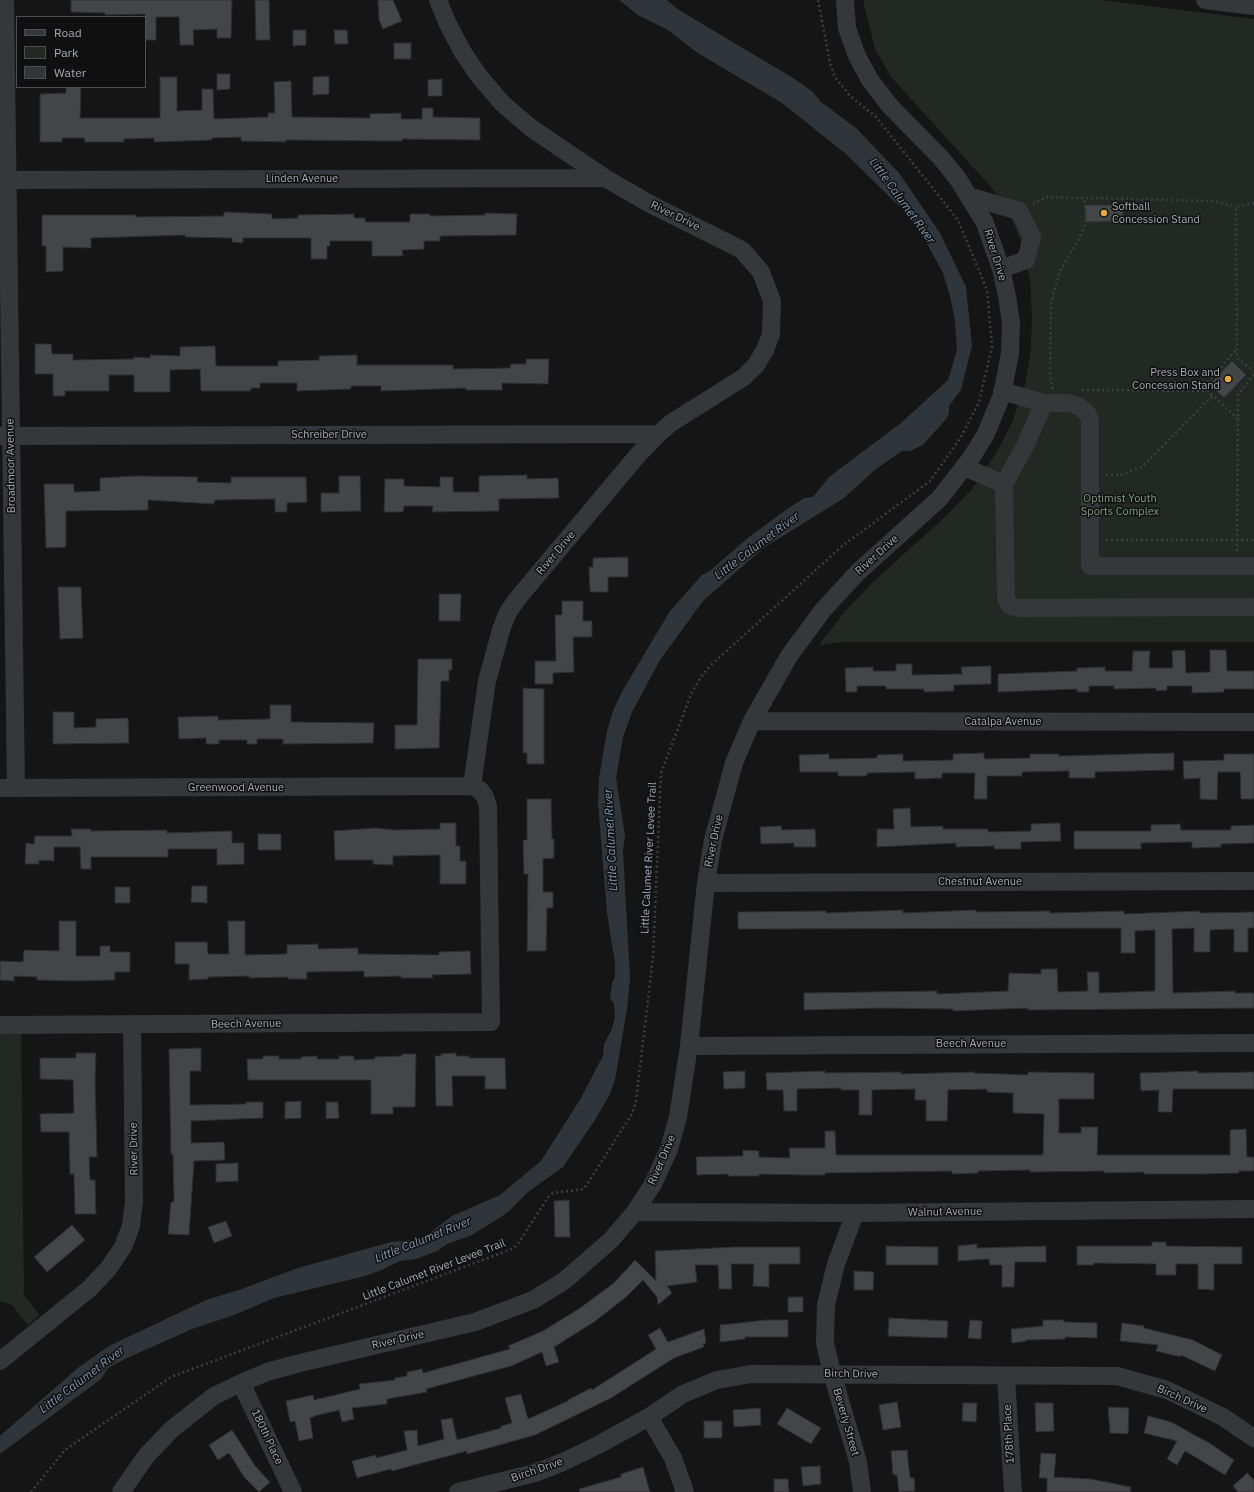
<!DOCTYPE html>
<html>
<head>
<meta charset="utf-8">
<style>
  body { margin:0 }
  #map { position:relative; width:1254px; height:1492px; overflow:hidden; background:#151516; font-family:"IBM Plex Sans",sans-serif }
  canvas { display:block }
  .legend { position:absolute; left:16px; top:16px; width:130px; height:72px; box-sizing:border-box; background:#101011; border:1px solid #4c4e53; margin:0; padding:5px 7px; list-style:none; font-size:12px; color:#a7acb6 }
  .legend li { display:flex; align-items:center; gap:8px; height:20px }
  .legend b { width:20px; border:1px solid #4c4e53 }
</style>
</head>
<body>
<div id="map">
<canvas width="1254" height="1492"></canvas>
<ul class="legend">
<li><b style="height:5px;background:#36373b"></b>Road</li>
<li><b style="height:11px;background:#212922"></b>Park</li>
<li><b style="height:11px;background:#2e363c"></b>Water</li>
</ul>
</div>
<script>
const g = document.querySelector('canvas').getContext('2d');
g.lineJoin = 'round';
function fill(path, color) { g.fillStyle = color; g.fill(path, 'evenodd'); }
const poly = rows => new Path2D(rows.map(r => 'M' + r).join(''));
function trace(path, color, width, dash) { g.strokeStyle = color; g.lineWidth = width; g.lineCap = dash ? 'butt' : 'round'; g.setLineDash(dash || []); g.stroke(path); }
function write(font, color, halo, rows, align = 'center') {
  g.font = font + ' "IBM Plex Sans",sans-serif'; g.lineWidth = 3; g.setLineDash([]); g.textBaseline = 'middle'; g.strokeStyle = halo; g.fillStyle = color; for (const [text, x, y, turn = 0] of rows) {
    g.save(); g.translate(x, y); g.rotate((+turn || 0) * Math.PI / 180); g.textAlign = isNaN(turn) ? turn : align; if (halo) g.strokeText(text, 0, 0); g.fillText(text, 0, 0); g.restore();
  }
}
fill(poly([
  [863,0,1101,0,1254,19,1254,642,843,642,819,645,846,610,875,580,944,518,973,488,998,450,1013,420,1025,385,1031,350,1032,315,1030,279,1023,246,1008,209,991,187,891,77,875,49],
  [0,1034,21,1034,24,1295,40,1315,28,1325,11,1304,0,1301]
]), '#212922');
fill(poly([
  [619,0,667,0,679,10,793,78,813,92,820,101,856,128,899,173,940,233,966,287,972,346,961,390,949,406,949,413,947,418,923,445,910,451,902,451,896,455,876,469,844,498,762,549,703,601,660,660,632,712,623,737,616,778,625,836,623,851,630,979,627,1009,615,1080,610,1094,595,1120,563,1167,529,1191,508,1212,493,1222,470,1236,447,1244,437,1251,416,1259,400,1261,382,1270,365,1276,274,1298,234,1315,192,1329,127,1358,108,1368,101,1379,0,1454,0,1436,79,1367,109,1346,206,1300,239,1290,298,1268,391,1242,422,1239,452,1216,500,1195,541,1161,581,1098,596,1069,603,1056,604,1044,612,1029,615,1017,614,1003,610,998,612,983,615,977,615,963,607,913,598,802,599,778,607,731,613,711,623,690,670,611,702,575,711,570,749,537,790,507,804,498,813,497,829,477,901,423,948,380,957,350,955,321,950,296,943,273,925,240,902,209,846,154,782,103,696,52,668,30,638,15]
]), '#2e363c');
const building = poly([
  [71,0,232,0,231,38,217,38,217,29,193,30,194,45,180,45,179,17,156,17,156,40,145,40,145,14,105,15,105,13,71,12,71,0],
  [255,0,269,0,270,40,256,40,255,0],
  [378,0,393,0,402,21,383,29,379,20,378,0],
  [293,30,306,30,306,45,293,46,293,30],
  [334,30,347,30,348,44,335,44,334,30],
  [394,43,411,43,411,59,394,59,394,43],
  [217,74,230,74,230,89,217,90,217,74],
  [329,76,329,94,313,95,313,77,329,76],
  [160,77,177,77,177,111,202,110,202,89,213,89,214,119,268,117,268,113,275,113,274,82,291,81,292,117,370,118,370,114,401,113,401,119,422,119,422,108,433,108,433,117,480,118,480,140,402,139,402,141,384,141,286,140,286,142,241,141,241,137,212,138,212,140,154,142,154,138,124,139,124,142,85,142,84,138,62,138,62,142,40,142,40,94,66,93,66,87,81,87,80,118,160,118,160,77],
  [442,79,442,96,428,96,428,80,442,79],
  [1085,205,1123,205,1123,221,1086,222,1085,205],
  [224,212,272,214,272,219,298,218,298,215,354,214,354,218,365,218,365,222,410,222,410,214,430,214,430,216,485,215,485,213,517,214,516,235,440,236,440,241,424,241,424,249,402,250,403,256,372,256,372,241,330,241,330,246,327,246,327,259,311,259,311,238,243,238,243,243,232,242,232,238,185,237,185,235,91,238,91,248,63,247,63,271,46,272,46,246,42,246,42,215,136,215,136,217,224,216,224,212],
  [35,344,51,344,52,354,73,354,73,360,134,359,134,357,150,358,151,355,180,356,180,347,215,346,216,366,278,366,278,361,319,360,319,356,357,355,357,365,453,365,453,369,510,368,511,364,526,364,526,359,549,359,548,384,502,383,502,390,466,390,466,388,381,391,381,386,351,386,351,389,297,391,297,383,260,383,260,388,251,388,251,391,201,391,200,369,170,370,170,392,134,392,134,375,109,375,109,391,65,391,65,396,53,396,53,374,35,374,35,344],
  [1232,361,1246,375,1224,398,1210,384,1232,361],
  [527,475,527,479,558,478,559,498,499,499,499,511,432,512,433,506,404,506,403,512,384,512,385,479,404,479,404,486,440,487,440,477,453,477,453,492,479,492,479,476,527,475],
  [136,476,198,477,197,482,231,483,231,477,306,477,307,502,287,503,287,512,275,512,275,499,215,500,214,504,148,500,148,510,66,511,66,547,46,548,44,484,74,484,74,492,100,491,100,478,136,476],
  [339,476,360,476,361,511,321,512,321,493,339,493,339,476],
  [628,557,628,577,608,577,608,592,590,592,589,567,593,567,593,558,628,557],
  [58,587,81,587,83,638,60,639,58,587],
  [439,594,461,594,460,621,439,621,439,594],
  [562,601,583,601,583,621,592,621,592,637,573,637,574,672,553,673,553,684,535,684,535,661,556,661,555,615,562,615,562,601],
  [1185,650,1186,673,1210,672,1210,650,1226,650,1227,671,1254,671,1254,689,1224,689,1224,692,1192,693,1192,686,1167,686,1167,690,1156,691,1156,688,1114,689,1114,686,1089,686,1089,692,1077,692,1077,689,998,692,998,674,1077,671,1077,668,1105,667,1105,671,1132,671,1133,651,1150,651,1149,668,1173,668,1172,651,1185,650],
  [418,659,452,659,452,670,449,670,449,681,441,681,439,748,395,749,395,725,417,725,418,659],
  [896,664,912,664,912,675,962,674,961,667,991,666,991,684,954,685,954,691,924,692,924,689,886,689,886,686,857,686,857,692,846,692,845,668,873,667,873,671,896,671,896,664],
  [523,688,544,689,544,764,527,764,527,753,523,753,523,688],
  [270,705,291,705,291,722,374,723,373,743,283,744,283,739,257,739,257,744,247,744,247,740,219,740,219,744,206,744,206,738,179,739,178,717,218,716,218,720,270,719,270,705],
  [53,712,74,712,74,728,96,727,96,719,128,718,129,743,53,744,53,712],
  [984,753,984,759,1030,758,1030,754,1059,754,1059,756,1174,753,1174,770,1095,772,1095,778,1069,778,1069,771,1022,772,1022,776,987,776,987,799,974,799,975,773,942,773,942,778,915,779,915,772,867,773,867,776,838,776,838,772,800,772,799,755,829,754,829,759,877,758,877,755,903,754,903,761,953,760,953,754,984,753],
  [1224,754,1254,754,1254,799,1241,799,1240,772,1218,772,1217,800,1200,799,1200,778,1184,779,1183,761,1224,760,1224,754],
  [527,799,551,799,552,839,554,839,554,858,543,859,543,892,553,892,553,908,547,908,546,951,527,951,528,874,524,874,523,840,527,840,527,799],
  [910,808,911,827,943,826,943,829,988,829,988,832,1031,831,1031,824,1060,823,1061,841,1021,842,1021,849,994,849,994,846,956,847,956,843,877,847,877,829,894,829,893,809,910,808],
  [440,823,456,823,456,846,460,846,460,861,466,861,466,884,440,884,440,855,393,856,393,865,373,864,373,860,335,860,334,831,375,828,394,830,440,829,440,823],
  [1180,824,1181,830,1231,830,1231,826,1254,825,1254,843,1221,844,1221,847,1192,848,1192,842,1141,843,1141,849,1074,849,1074,831,1151,831,1151,825,1180,824],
  [781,826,782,830,815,829,816,847,794,847,794,843,761,844,760,827,781,826],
  [71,829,91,829,91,831,167,830,167,833,232,831,232,843,244,843,244,864,217,865,217,849,168,849,168,857,91,857,91,869,81,869,80,847,54,847,54,861,39,860,39,864,25,864,26,843,34,844,35,836,72,836,71,829],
  [258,834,281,834,281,850,258,850,258,834],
  [192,886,207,886,207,903,191,902,192,886],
  [115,887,130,887,130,903,115,903,115,887],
  [903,910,903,913,976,910,976,912,1050,911,1050,913,1124,911,1124,914,1200,911,1200,913,1254,912,1254,928,1248,928,1248,952,1234,952,1234,929,1210,930,1210,952,1194,952,1194,928,1172,929,1173,993,1235,991,1235,993,1254,993,1254,1008,1028,1010,1028,1008,953,1011,953,1009,880,1008,804,1010,804,993,937,991,937,994,1008,991,1009,973,1041,974,1041,969,1057,969,1058,992,1088,991,1087,972,1099,972,1099,993,1155,991,1155,930,1135,931,1135,953,1121,953,1121,928,738,929,738,912,826,911,826,913,903,910],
  [59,921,76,921,76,956,100,956,100,946,110,946,110,952,130,952,130,972,115,972,115,980,73,981,37,980,37,977,14,976,14,981,0,980,0,961,23,962,24,950,59,951,59,921],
  [228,921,245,921,245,955,287,954,287,945,318,944,318,949,358,948,358,954,439,955,439,952,470,951,471,974,432,975,433,978,401,978,401,976,364,977,364,971,307,972,307,979,288,979,288,977,249,978,249,976,208,977,208,979,189,980,189,964,175,964,175,942,207,942,208,954,229,954,228,921],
  [201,1048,201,1071,190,1071,190,1105,246,1104,246,1102,263,1102,263,1118,191,1121,191,1143,224,1142,225,1160,194,1161,189,1235,168,1234,171,1202,174,1202,173,1154,171,1154,169,1049,201,1048],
  [76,1053,96,1053,95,1080,97,1157,89,1157,90,1180,95,1180,96,1214,75,1214,74,1174,70,1174,69,1132,41,1132,40,1114,74,1113,73,1080,40,1079,40,1058,76,1058,76,1053],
  [456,1053,456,1056,469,1056,469,1058,505,1058,506,1089,485,1089,485,1076,452,1076,453,1106,436,1106,435,1056,441,1056,441,1054,456,1053],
  [402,1054,416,1054,415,1107,393,1107,393,1114,371,1114,371,1080,248,1080,247,1059,263,1059,263,1056,279,1056,279,1059,301,1059,301,1057,317,1056,317,1059,339,1059,339,1056,354,1056,354,1060,375,1059,375,1057,402,1056,402,1054],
  [745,1071,745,1088,724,1089,723,1072,745,1071],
  [825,1071,825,1073,901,1072,901,1074,974,1072,974,1073,1028,1075,1028,1072,1094,1073,1094,1099,1059,1099,1059,1133,1081,1133,1081,1127,1098,1127,1097,1155,1230,1155,1230,1130,1246,1129,1247,1157,1254,1157,1254,1171,1239,1171,1239,1173,1201,1174,1144,1174,1144,1172,1104,1173,1104,1171,1030,1172,1030,1170,978,1171,978,1173,952,1174,952,1171,825,1173,825,1175,803,1175,759,1174,759,1176,728,1176,728,1174,697,1175,696,1157,743,1156,743,1150,759,1151,759,1157,790,1158,789,1148,825,1148,825,1131,835,1131,836,1155,1043,1155,1044,1114,1013,1113,1013,1093,987,1092,987,1089,948,1090,947,1121,926,1121,926,1100,915,1100,915,1089,872,1090,872,1115,859,1115,859,1090,841,1090,841,1088,797,1089,797,1111,784,1111,783,1090,767,1090,766,1073,825,1071],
  [1198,1071,1198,1073,1254,1072,1254,1089,1173,1089,1172,1112,1158,1112,1159,1090,1141,1091,1140,1073,1198,1071],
  [301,1101,301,1118,285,1119,285,1102,301,1101],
  [326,1102,338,1102,339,1118,326,1119,326,1102],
  [238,1163,238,1181,216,1182,216,1164,238,1163],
  [569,1200,570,1237,555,1237,554,1201,569,1200],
  [226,1221,232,1236,214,1243,208,1227,226,1221],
  [72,1225,85,1240,47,1272,34,1257,72,1225],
  [1152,1242,1166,1242,1166,1246,1242,1247,1242,1264,1214,1264,1214,1290,1198,1289,1198,1264,1176,1264,1176,1275,1156,1275,1156,1264,1094,1263,1094,1265,1077,1265,1077,1246,1152,1246,1152,1242],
  [977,1244,977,1248,1046,1246,1046,1262,1015,1262,1014,1287,1002,1287,1002,1265,990,1265,989,1259,958,1261,958,1246,977,1244],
  [886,1246,938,1247,938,1265,886,1265,886,1246],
  [735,1247,800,1247,800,1264,769,1264,769,1287,753,1286,754,1264,731,1264,732,1289,719,1289,718,1265,695,1265,697,1282,667,1286,672,1293,658,1305,657,1297,643,1280,626,1297,594,1322,554,1347,559,1362,546,1366,542,1352,511,1366,426,1389,427,1392,387,1399,387,1404,352,1408,354,1419,342,1422,339,1410,318,1415,310,1418,313,1438,299,1441,295,1421,290,1422,286,1401,313,1395,314,1400,360,1389,359,1384,395,1380,395,1378,407,1376,407,1372,422,1369,423,1373,510,1349,508,1346,543,1331,580,1308,614,1283,635,1260,656,1281,655,1251,735,1247],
  [854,1271,874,1272,873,1290,854,1290,854,1271],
  [788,1297,803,1297,803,1312,788,1312,788,1297],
  [889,1318,948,1321,947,1338,888,1336,889,1318],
  [766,1320,788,1320,788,1337,745,1337,745,1339,720,1342,720,1325,766,1320],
  [970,1320,982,1321,981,1339,968,1338,970,1320],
  [1043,1320,1064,1320,1064,1322,1097,1323,1097,1338,1065,1337,1065,1339,1026,1340,1026,1341,1012,1343,1011,1329,1043,1326,1043,1320],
  [1122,1323,1144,1326,1144,1328,1193,1340,1222,1355,1215,1371,1181,1355,1181,1357,1156,1351,1158,1345,1120,1341,1122,1323],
  [660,1328,668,1342,704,1329,706,1343,703,1344,704,1347,674,1358,611,1398,535,1435,467,1454,467,1451,392,1471,391,1469,357,1478,352,1461,376,1455,376,1458,407,1450,404,1431,417,1430,418,1446,444,1439,441,1420,452,1418,457,1440,501,1428,501,1426,512,1423,505,1398,521,1394,528,1419,568,1401,568,1400,591,1388,592,1390,656,1349,648,1335,660,1328],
  [897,1402,901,1427,883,1430,879,1405,897,1402],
  [963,1403,977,1403,976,1422,962,1421,963,1403],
  [1035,1403,1053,1403,1054,1431,1036,1432,1035,1403],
  [1108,1407,1129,1408,1128,1434,1110,1433,1108,1407],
  [760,1408,761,1425,734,1427,733,1410,760,1408],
  [787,1408,821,1428,811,1444,777,1424,787,1408],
  [1148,1416,1171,1422,1211,1444,1234,1460,1225,1475,1185,1451,1177,1465,1167,1459,1177,1441,1144,1433,1148,1416],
  [704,1421,722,1421,722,1438,704,1438,704,1421],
  [232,1430,256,1467,270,1482,259,1492,244,1477,229,1453,218,1460,209,1445,232,1430],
  [907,1450,910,1478,914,1478,915,1491,899,1492,897,1475,893,1475,891,1451,907,1450],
  [1041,1453,1056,1454,1054,1477,1091,1479,1131,1487,1130,1492,1047,1492,1047,1478,1039,1478,1041,1453],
  [820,1466,821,1484,803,1486,801,1467,820,1466],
  [643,1467,650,1492,580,1492,579,1489,621,1477,621,1474,643,1467],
  [1247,1473,1254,1480,1254,1492,1238,1492,1233,1486,1247,1473],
  [774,1479,788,1479,789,1492,774,1492,774,1479]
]);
fill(building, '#444549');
trace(building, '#2f2f32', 1);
trace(poly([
  [1254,203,1236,207,1237,358,1254,371],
  [1033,204,1046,197,1213,201,1236,207],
  [1053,389,1050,375,1051,302,1060,271,1080,237,1087,219,1084,198],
  [1082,390,1208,391,1238,419],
  [1201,390,1237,349],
  [1106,475,1120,475,1142,467,1213,395],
  [1106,540,1254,540],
  [1237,551,1238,395,1254,374],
  [31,1492,65,1450,171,1377,512,1249,517,1245,549,1196,553,1193,584,1189,632,1114,636,1101,653,957,661,773,692,692,703,674,710,666,841,547,930,481,961,437,979,402,992,347,987,290,958,220,876,117,850,96,835,77,830,63,818,0]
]), '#3c3e42', 2.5, [2, 3]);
trace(poly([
  [5,0,16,788],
  [1205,0,1254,6],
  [0,180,605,178],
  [971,197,1019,211,1032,237,1026,260,1001,269],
  [1002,391,1044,403,1069,403,1078,406,1087,413,1090,419,1090,566,1254,566],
  [0,436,658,434],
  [964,467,1004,484,1006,598,1010,606,1019,608,1254,607],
  [1004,484,1025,446,1044,403],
  [752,721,1254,722],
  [0,788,472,786],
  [706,883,1254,881],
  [0,1025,491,1022,488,806,485,797,480,790,472,786,487,681,501,630,508,612,518,598,637,456,658,434,671,423,744,377,756,365,765,350,771,334,772,301,761,272,742,250,650,204,605,178,531,128,502,103,479,76,462,51,447,22,438,0],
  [689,1046,1254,1043],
  [635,1212,855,1213,1254,1209],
  [855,1213,836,1264,826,1305,825,1343,832,1373,858,1462,862,1492],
  [0,1361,89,1289,108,1269,123,1247,131,1226,134,1201,132,1025],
  [1006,1377,1013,1492],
  [241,1383,293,1492],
  [649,1417,673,1458,685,1492],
  [121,1492,147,1455,172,1429,214,1396,241,1383,267,1372,296,1364,475,1322,533,1300,564,1281,611,1240,635,1212,653,1184,669,1149,678,1117,689,1046,706,883,713,840,734,763,752,721,789,656,823,610,858,572,939,499,971,458,986,434,994,414,1002,395,1010,353,1011,323,1007,296,1001,269,985,223,958,179,941,158,890,106,870,80,857,56,847,28,845,0],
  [458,1492,535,1473,563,1462,598,1445,649,1417,683,1394,717,1380,751,1374,1117,1376,1167,1390,1223,1417,1254,1438]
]), '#36373b', 18);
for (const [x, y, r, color] of [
  [1104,213,4,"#e7a83c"],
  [1228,379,4,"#e7a83c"]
]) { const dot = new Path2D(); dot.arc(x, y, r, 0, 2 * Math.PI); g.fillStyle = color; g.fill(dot); trace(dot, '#101011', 1.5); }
write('11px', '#a7acb6', '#101011', [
  ["Linden Avenue",302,179],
  ["River Drive",675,216,26],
  ["River Drive",995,255,73],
  ["Schreiber Drive",329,435],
  ["Broadmoor Avenue",11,466,-91],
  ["River Drive",556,553,-50],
  ["River Drive",877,555,-42],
  ["Catalpa Avenue",1003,722],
  ["Greenwood Avenue",236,788],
  ["River Drive",714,841,-78],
  ["Little Calumet River Levee Trail",649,858,-87],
  ["Chestnut Avenue",980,882],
  ["Beech Avenue",246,1024,-1],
  ["Beech Avenue",971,1044],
  ["River Drive",134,1149,-91],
  ["River Drive",662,1160,-67],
  ["Walnut Avenue",945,1212,-1],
  ["Little Calumet River Levee Trail",434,1270,-21],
  ["River Drive",398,1340,-13],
  ["Birch Drive",851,1374,1],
  ["Birch Drive",1182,1399,24],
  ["Beverly Street",846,1422,74],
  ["178th Place",1009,1434,-93],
  ["180th Place",267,1437,65],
  ["Birch Drive",537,1470,-19]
]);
write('11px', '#a7acb6', '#101011', [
  ["Softball",1112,207],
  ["Concession Stand",1112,220],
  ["Press Box and",1220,373,"right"],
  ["Concession Stand",1220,386,"right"]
], 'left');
write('11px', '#7fa080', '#101011', [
  ["Optimist Youth",1120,499],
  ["Sports Complex",1120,512]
]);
write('italic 12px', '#809baf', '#101011', [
  ["Little Calumet River",902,201,54],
  ["Little Calumet River",757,546,-37],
  ["Little Calumet River",611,840,-93],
  ["Little Calumet River",423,1240,-22],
  ["Little Calumet River",82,1380,-37]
]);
</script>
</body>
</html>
